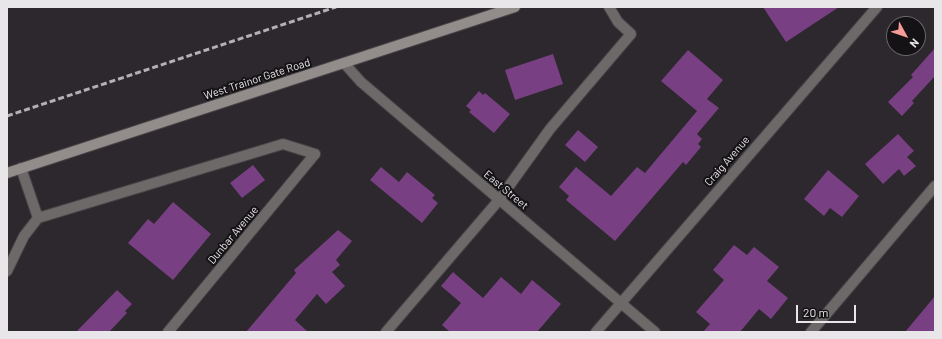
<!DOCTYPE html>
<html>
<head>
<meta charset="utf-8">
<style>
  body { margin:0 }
  #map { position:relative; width:942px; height:339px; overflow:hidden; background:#2c282d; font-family:Barlow,sans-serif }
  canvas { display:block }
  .frame { position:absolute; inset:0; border:8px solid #e9e6e9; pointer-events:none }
  .north { position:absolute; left:886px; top:16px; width:40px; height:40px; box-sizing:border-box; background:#141214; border:1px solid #696769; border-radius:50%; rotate:130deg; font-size:11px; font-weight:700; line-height:16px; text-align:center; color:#e9e6e9 }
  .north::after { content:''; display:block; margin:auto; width:14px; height:18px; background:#f59b9a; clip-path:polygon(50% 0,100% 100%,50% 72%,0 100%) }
  .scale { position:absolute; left:796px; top:305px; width:60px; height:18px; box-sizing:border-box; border:2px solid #e9e6e9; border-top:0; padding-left:5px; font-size:12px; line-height:14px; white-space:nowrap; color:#e9e6e9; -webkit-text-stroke:3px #141214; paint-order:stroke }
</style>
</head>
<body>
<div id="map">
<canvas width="942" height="339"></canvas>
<div class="frame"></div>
<div class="north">N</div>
<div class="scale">20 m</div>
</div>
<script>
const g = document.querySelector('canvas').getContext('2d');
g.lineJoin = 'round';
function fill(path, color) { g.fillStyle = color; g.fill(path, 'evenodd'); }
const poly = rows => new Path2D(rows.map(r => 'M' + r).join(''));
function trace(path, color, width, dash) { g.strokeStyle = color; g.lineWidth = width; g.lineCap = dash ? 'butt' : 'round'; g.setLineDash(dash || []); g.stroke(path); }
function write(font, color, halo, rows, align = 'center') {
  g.font = font + ' Barlow,sans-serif'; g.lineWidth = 4; g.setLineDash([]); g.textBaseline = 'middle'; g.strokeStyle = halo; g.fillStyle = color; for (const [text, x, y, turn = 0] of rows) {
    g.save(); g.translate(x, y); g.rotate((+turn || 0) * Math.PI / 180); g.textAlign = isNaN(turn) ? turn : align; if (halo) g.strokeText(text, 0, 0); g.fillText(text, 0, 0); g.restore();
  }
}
fill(poly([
  [763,7,839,7,786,42],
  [935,48,935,76,912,101,914,103,902,116,888,102,913,77,911,75],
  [688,50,723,80,707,99,719,108,697,134,702,139,698,144,701,147,686,165,683,162,615,241,566,200,569,196,559,187,576,167,611,196,637,167,645,173,697,111,661,81],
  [553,54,563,84,515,100,505,70],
  [479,91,483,95,485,93,510,114,494,133,469,112,471,110,466,106],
  [578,130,598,147,585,162,565,145],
  [898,134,914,151,907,157,916,166,904,176,899,169,883,184,865,164],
  [253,165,265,180,242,198,230,183],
  [381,167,399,182,407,172,435,195,432,198,438,203,422,223,370,180],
  [828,170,859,196,842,217,830,208,824,216,804,199],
  [173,202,211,234,173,280,128,243,148,219,154,224],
  [338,230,352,241,336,260,340,265,332,272,345,286,326,304,317,294,295,320,308,332,246,332,296,273,294,270],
  [734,245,747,255,754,247,779,267,767,281,788,298,771,319,759,309,740,332,703,332,710,324,696,312,724,280,713,270],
  [453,272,483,298,501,277,521,294,532,280,561,304,537,332,450,332,442,325,461,303,441,286],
  [117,290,132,304,125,311,127,313,109,332,76,332],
  [935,296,935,332,905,332]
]), '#784082');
const service = poly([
  [21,168,38,218],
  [7,271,24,236,38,218,283,144,315,154],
  [386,332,499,200,550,129,631,34,618,22,609,7],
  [811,332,935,186]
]);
const minor = poly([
  [344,63,361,82,655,332],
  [168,332,315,154],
  [596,332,877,7]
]);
const secondary = poly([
  [7,173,515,7]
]);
trace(service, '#464347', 12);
trace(minor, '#464347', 12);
trace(secondary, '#464347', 12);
trace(service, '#6d6968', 10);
trace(minor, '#6d6968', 10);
trace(secondary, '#928d8a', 10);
trace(poly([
  [7,116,336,7]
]), '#b4b1b5', 3, [6, 3]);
write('11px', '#e9e6e9', '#141214', [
  ["West Trainor Gate Road",257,79,-18],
  ["Craig Avenue",727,161,-49],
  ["East Street",506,190,40],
  ["Dunbar Avenue",233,235,-50]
]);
</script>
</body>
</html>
